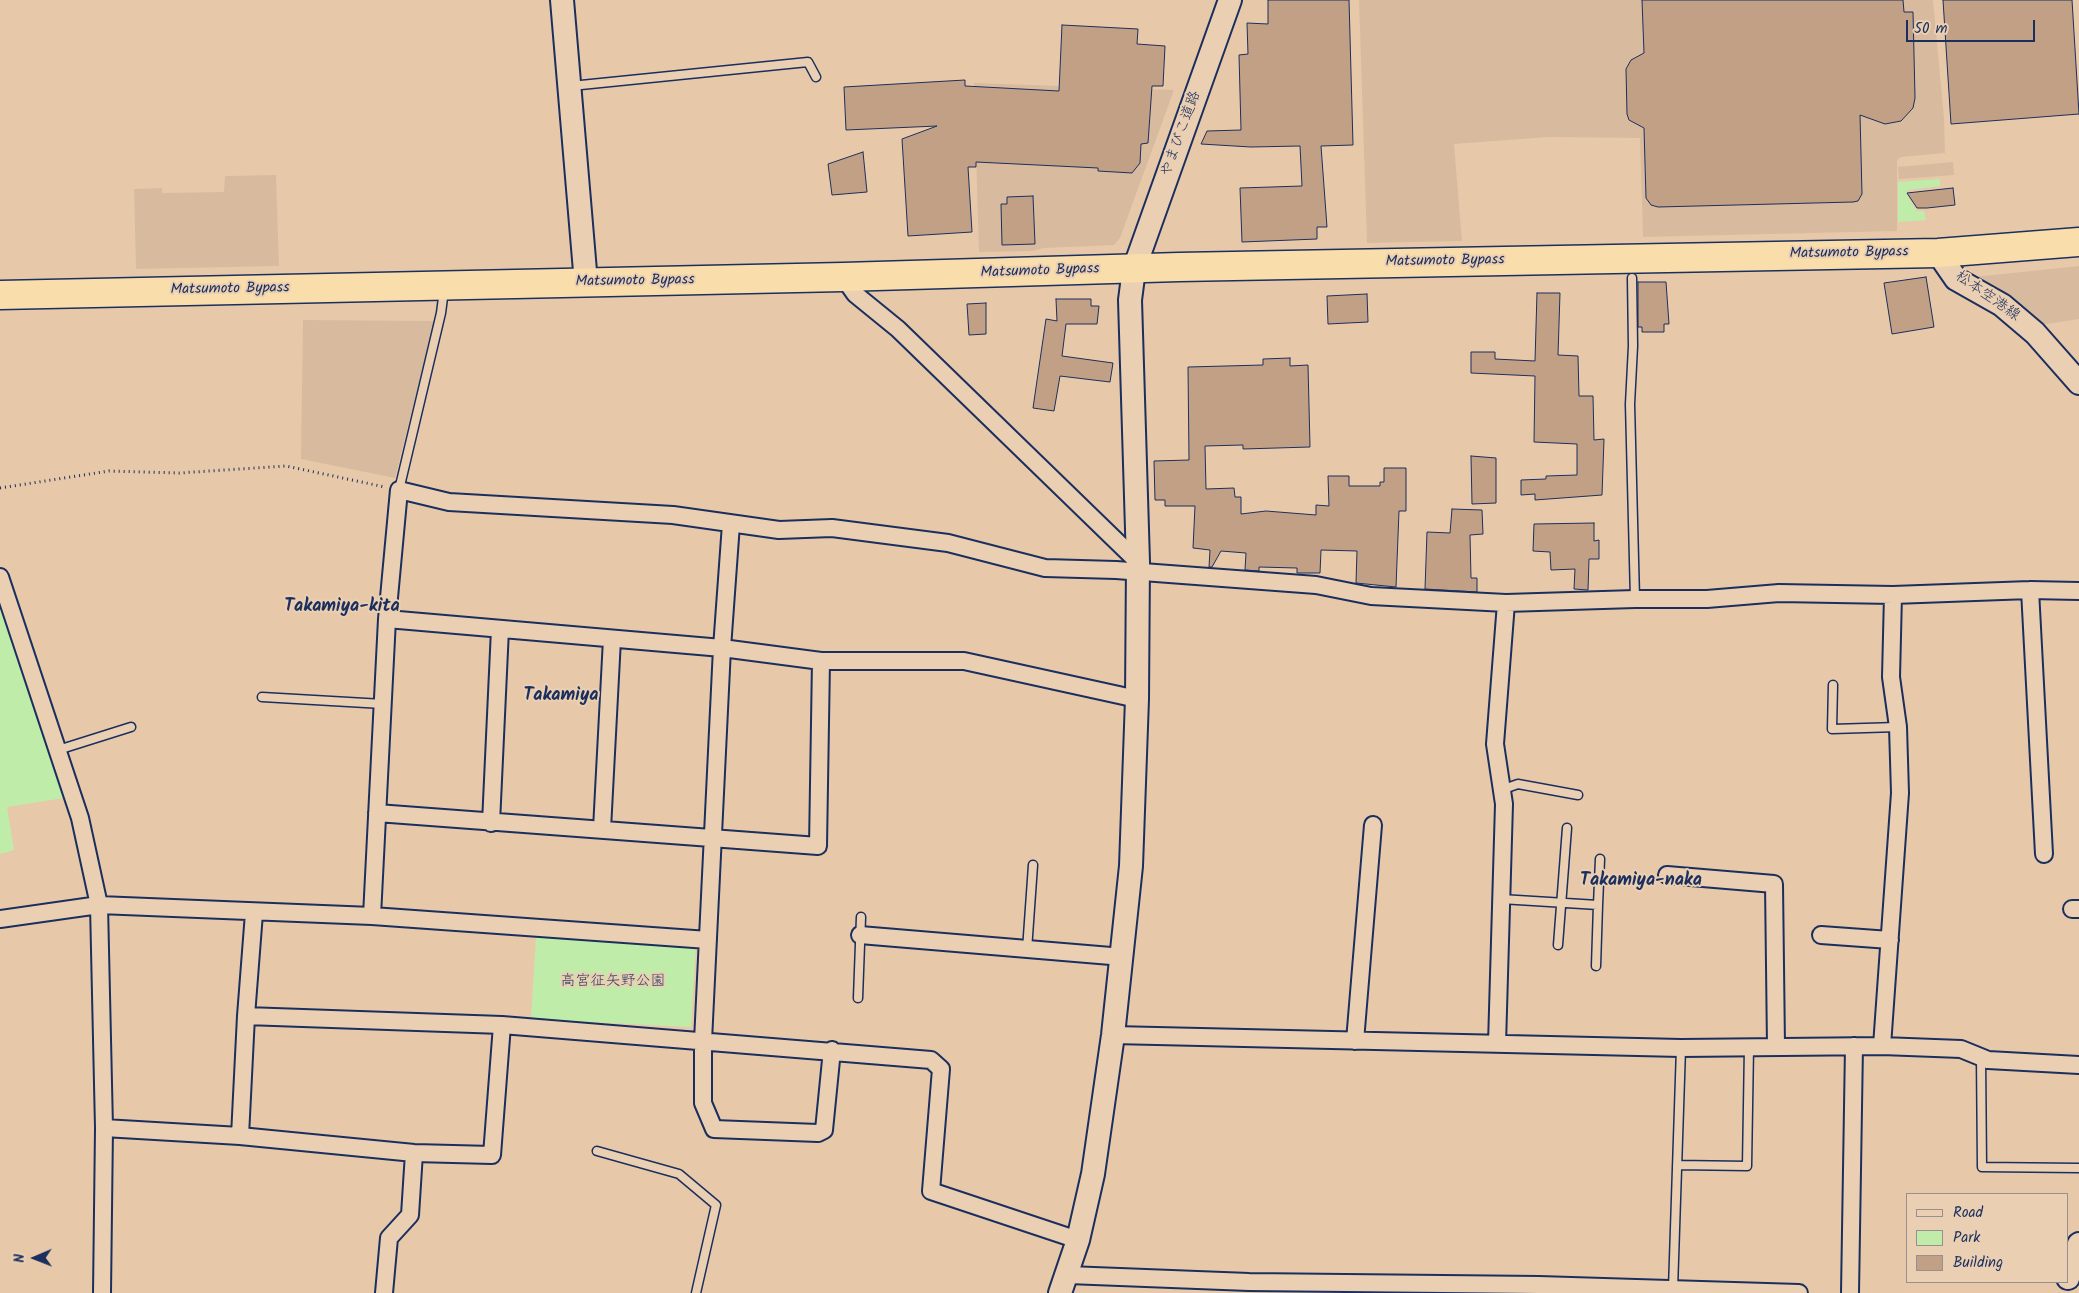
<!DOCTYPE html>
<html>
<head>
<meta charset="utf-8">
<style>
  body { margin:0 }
  #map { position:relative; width:2079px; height:1293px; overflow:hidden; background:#e7c9aa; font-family:Kalam,sans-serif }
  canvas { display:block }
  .legend { position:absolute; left:1906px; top:1193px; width:162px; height:90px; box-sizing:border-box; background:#ebcfb2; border:1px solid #988f90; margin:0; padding:6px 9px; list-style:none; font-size:15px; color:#1b2f5e }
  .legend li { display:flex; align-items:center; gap:10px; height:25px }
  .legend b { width:25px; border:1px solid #988f90 }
  .north { position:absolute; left:10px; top:1233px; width:50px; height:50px; -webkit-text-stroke:4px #ebcfb2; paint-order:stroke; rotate:269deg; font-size:14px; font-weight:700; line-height:20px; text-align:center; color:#1b2f5e }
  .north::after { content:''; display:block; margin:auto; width:18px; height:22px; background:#1b2f5e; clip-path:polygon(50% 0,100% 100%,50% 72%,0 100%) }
  .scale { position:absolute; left:1906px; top:20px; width:129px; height:22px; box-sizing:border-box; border:2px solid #1b2f5e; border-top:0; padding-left:6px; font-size:15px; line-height:18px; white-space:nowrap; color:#1b2f5e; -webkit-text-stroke:4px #ebcfb2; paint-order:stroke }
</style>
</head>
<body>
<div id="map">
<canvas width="2079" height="1293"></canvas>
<ul class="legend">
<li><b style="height:6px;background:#ebcfb2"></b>Road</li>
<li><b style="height:14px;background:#c0eca9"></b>Park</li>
<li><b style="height:14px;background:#c2a085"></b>Building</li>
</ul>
<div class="north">N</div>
<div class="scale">50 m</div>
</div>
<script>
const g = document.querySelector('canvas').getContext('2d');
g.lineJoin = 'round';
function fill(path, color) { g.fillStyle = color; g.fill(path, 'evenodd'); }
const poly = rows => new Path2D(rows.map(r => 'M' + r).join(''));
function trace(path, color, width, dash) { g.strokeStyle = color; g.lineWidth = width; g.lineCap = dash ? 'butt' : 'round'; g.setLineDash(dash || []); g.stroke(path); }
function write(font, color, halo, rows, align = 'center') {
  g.font = font + ' Kalam,"Klee One",sans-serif'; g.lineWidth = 4; g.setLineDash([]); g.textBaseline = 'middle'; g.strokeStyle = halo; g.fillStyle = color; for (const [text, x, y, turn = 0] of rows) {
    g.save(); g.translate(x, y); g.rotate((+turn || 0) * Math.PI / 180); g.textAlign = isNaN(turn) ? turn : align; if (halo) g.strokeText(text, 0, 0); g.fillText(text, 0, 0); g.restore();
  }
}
fill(poly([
  [1359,0,1933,0,1944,118,1945,153,1901,157,1897,160,1897,231,1643,237,1640,138,1549,137,1454,144,1462,241,1367,243],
  [974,83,1174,90,1120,238,1114,245,1044,248,1033,251,979,252],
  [1953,162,1954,175,1899,179,1898,167],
  [276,175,279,266,136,269,134,189,162,188,162,193,224,192,225,176],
  [2079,266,2079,319,2040,325,2028,312,1998,296,1974,277],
  [303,320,434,321,395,478,301,459]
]), '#d8ba9e');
fill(poly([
  [1940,179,1940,186,1908,190,1907,195,1917,211,1924,211,1926,220,1898,222,1898,182],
  [0,600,64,798,7,807,14,850,0,854],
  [536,936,696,944,691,1027,531,1019]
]), '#c0eca9');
const building = poly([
  [1268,0,1349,0,1353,145,1321,146,1327,227,1317,227,1317,239,1242,242,1240,188,1302,186,1300,146,1251,147,1201,144,1207,131,1241,130,1239,55,1248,54,1247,23,1268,24,1268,0],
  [1642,0,1903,0,1904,12,1913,12,1915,98,1913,108,1901,121,1885,124,1860,115,1862,194,1858,201,1853,202,1658,207,1651,205,1646,198,1644,128,1629,120,1627,114,1626,69,1631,60,1644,53,1642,0],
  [1943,0,2072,0,2079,114,1951,124,1943,0],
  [1062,25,1138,29,1137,44,1165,46,1163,86,1152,86,1148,143,1141,144,1140,163,1132,173,1098,171,1098,168,976,162,976,167,968,167,972,232,908,236,902,139,937,126,846,130,844,87,965,80,965,86,1059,91,1062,25],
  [863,152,867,192,832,195,828,164,863,152],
  [1953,188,1955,205,1927,208,1917,208,1907,193,1953,188],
  [1033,196,1035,244,1002,245,1001,204,1007,204,1007,197,1033,196],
  [1926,277,1934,327,1892,334,1884,283,1926,277],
  [1638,282,1666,282,1669,324,1664,324,1664,332,1642,332,1642,327,1638,327,1638,282],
  [1537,293,1560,293,1558,355,1578,356,1579,396,1593,396,1594,440,1604,439,1602,495,1535,500,1535,494,1521,495,1521,480,1546,479,1546,476,1577,475,1577,444,1534,442,1535,376,1471,373,1471,352,1495,352,1495,359,1535,361,1537,293],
  [1367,294,1368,322,1328,324,1327,296,1367,294],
  [1056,299,1091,299,1091,306,1099,306,1097,324,1066,324,1062,356,1113,363,1110,382,1060,376,1054,411,1033,408,1046,319,1057,321,1056,299],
  [986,303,986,334,969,335,967,304,986,303],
  [1290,358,1290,366,1308,365,1310,447,1243,449,1243,445,1205,446,1206,489,1234,488,1235,497,1241,497,1241,514,1266,511,1316,515,1316,505,1329,506,1328,476,1349,476,1349,486,1380,486,1380,482,1384,482,1384,468,1406,468,1406,511,1399,511,1396,587,1356,583,1357,551,1321,550,1320,573,1297,573,1297,568,1259,567,1259,571,1245,570,1246,553,1221,551,1212,567,1209,567,1210,550,1193,548,1195,506,1165,506,1165,500,1155,500,1154,461,1189,460,1188,367,1263,365,1263,359,1290,358],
  [1471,456,1496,458,1496,503,1472,504,1471,456],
  [1452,509,1482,510,1483,534,1470,535,1471,578,1477,578,1477,592,1425,589,1427,532,1450,533,1452,509],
  [1594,523,1594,541,1599,540,1599,559,1589,559,1588,590,1574,589,1575,569,1551,570,1550,552,1533,551,1534,524,1594,523]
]);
fill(building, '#c2a085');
trace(building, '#1b2f5e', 1);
const lane = poly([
  [571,86,808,62,816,77],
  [1632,278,1633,346,1630,404,1635,599],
  [399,490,441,313,444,290],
  [1833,685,1832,729,1898,727],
  [262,697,383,704],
  [58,750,131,727],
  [1501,790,1518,784,1578,795],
  [1501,899,1598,905,1600,859],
  [1558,945,1567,828],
  [1027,950,1033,865],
  [1596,966,1598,905],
  [858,998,861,917],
  [1981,1057,1982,1167,2079,1168],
  [597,1151,679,1174,716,1205,696,1293],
  [1677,1165,1747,1166,1749,1047],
  [1673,1289,1681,1048]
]);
const street = poly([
  [843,277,855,294,898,329,1138,562],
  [731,524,722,648,703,1041,703,1103,714,1129,818,1133,824,1130,832,1050],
  [0,577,80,818,99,905,104,1128,102,1293],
  [2030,590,2044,854],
  [387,619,722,648,821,661,964,661,1137,699],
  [377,813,818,846,821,661],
  [491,823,500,629],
  [602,829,612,639],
  [1667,875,1774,884,1776,1047],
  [2072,909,2079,909],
  [372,916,387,619,399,490,449,502,673,515,779,530,832,528,948,543,1045,568,1116,570,1316,585,1371,596,1506,603,1635,599,1707,599,1779,593,1893,595,2030,590,2079,591],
  [0,919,99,905,372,916,708,940],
  [860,935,1123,957],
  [1821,935,1890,940],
  [246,1016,254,913],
  [1113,1035,1681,1048,1882,1046,1961,1049,1988,1060,2079,1065],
  [1355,1041,1373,825],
  [1497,1044,1504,804,1495,744,1506,603],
  [1882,1046,1900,793,1898,727,1891,677,1893,595],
  [104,1128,240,1136,414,1153,492,1155,502,1025],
  [240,1136,246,1016,502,1025,931,1060,941,1069,931,1191,1078,1240],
  [1068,1275,1249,1282,1539,1285,1799,1293],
  [384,1293,389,1238,410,1215,414,1153],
  [1850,1293,1854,1046]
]);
const secondary = poly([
  [562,0,586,283],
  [1938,253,1956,279,2002,305,2035,333,2079,383],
  [2068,1278,2079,1244],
  [1060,1293,1078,1240,1093,1174,1113,1035,1131,866,1137,699,1138,562,1130,300,1134,269,1230,0]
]);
const highway = poly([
  [0,295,843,277,1179,267,1938,253,2079,242]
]);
trace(lane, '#1b2f5e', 11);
trace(street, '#1b2f5e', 20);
trace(secondary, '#1b2f5e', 26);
trace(highway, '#1b2f5e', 31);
trace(poly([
  [0,488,109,471,179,473,286,466,385,487]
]), '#1b2f5e', 3, [1, 4]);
trace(lane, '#ebcfb2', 8);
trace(street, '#ebcfb2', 16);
trace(secondary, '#ebcfb2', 22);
trace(highway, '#f9deab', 28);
write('15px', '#1b2f5e', '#ebcfb2', [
  ["やまびこ道路",1182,134,-70],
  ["Matsumoto Bypass",1849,254,-1],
  ["Matsumoto Bypass",1445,262,-1],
  ["Matsumoto Bypass",1040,272,-2],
  ["Matsumoto Bypass",635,282,-1],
  ["Matsumoto Bypass",230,290,-1],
  ["松本空港線",1987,297,35]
]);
write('15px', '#2c4266', '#ebcfb2', [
  ["高宮征矢野公園",613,982]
]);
write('bold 18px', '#1b2f5e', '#ebcfb2', [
  ["Takamiya-kita",342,608],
  ["Takamiya",561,697],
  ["Takamiya-naka",1641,882]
]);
</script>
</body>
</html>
